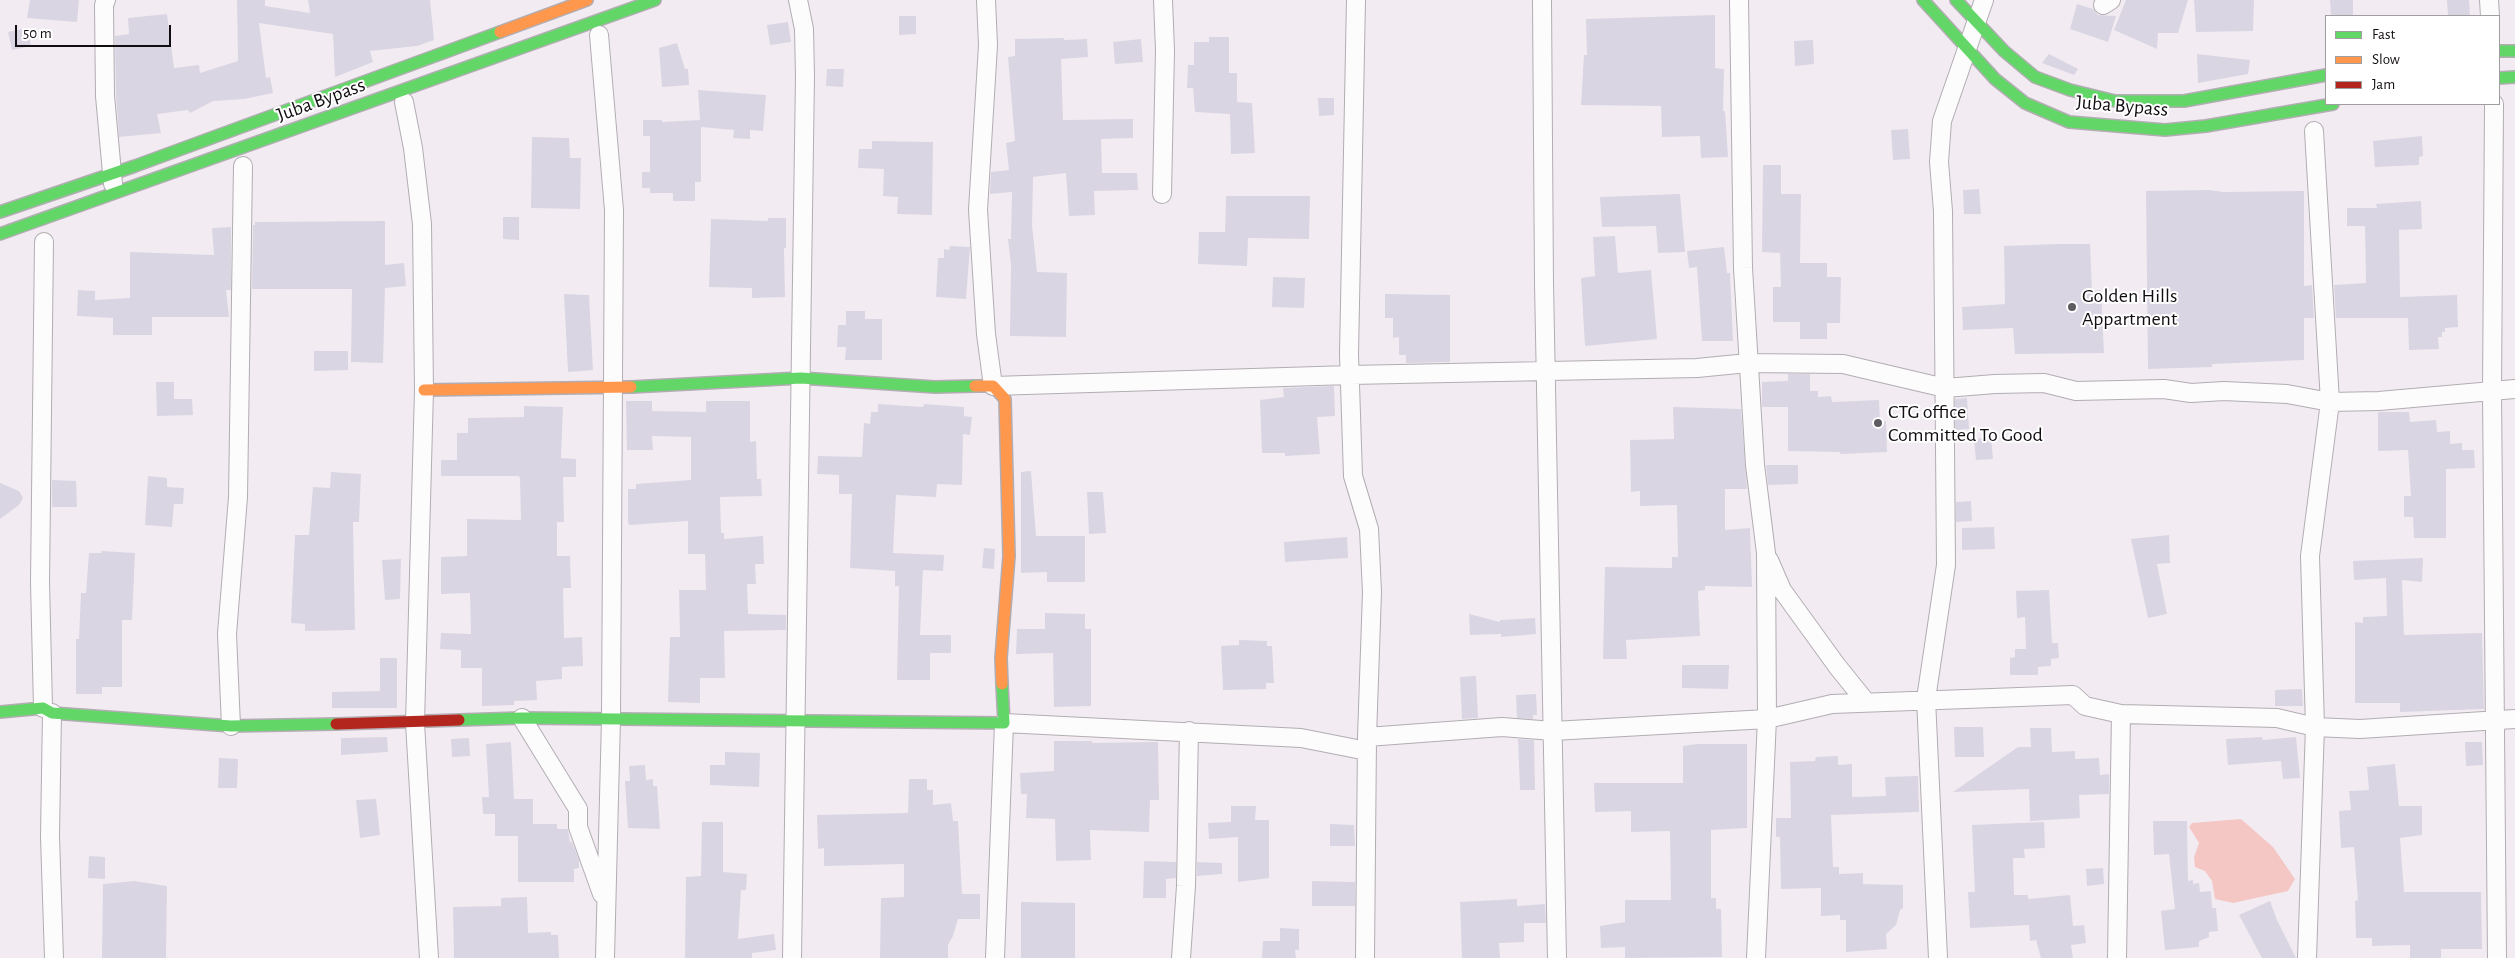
<!DOCTYPE html>
<html>
<head>
<meta charset="utf-8">
<style>
  body { margin:0 }
  #map { position:relative; width:2515px; height:958px; overflow:hidden; background:#f2ecf2; font-family:"Alegreya Sans",sans-serif }
  canvas { display:block }
  .legend { position:absolute; left:2325px; top:15px; width:175px; height:90px; box-sizing:border-box; background:#fff; border:1px solid #a09ea0; margin:0; padding:6px 9px; list-style:none; font-size:15px; color:#110d11 }
  .legend li { display:flex; align-items:center; gap:10px; height:25px }
  .legend b { width:25px; border:1px solid #a09ea0 }
  .scale { position:absolute; left:15px; top:25px; width:156px; height:22px; box-sizing:border-box; border:2px solid #110d11; border-top:0; padding-left:6px; font-size:15px; line-height:18px; white-space:nowrap; color:#110d11; -webkit-text-stroke:4px #fff; paint-order:stroke }
</style>
</head>
<body>
<div id="map">
<canvas width="2515" height="958"></canvas>
<ul class="legend">
<li><b style="height:6px;background:#63d668"></b>Fast</li>
<li><b style="height:6px;background:#ff974d"></b>Slow</li>
<li><b style="height:6px;background:#b3261e"></b>Jam</li>
</ul>
<div class="scale">50 m</div>
</div>
<script>
const g = document.querySelector('canvas').getContext('2d');
g.lineJoin = 'round';
function fill(path, color) { g.fillStyle = color; g.fill(path, 'evenodd'); }
const poly = rows => new Path2D(rows.map(r => 'M' + r).join(''));
function trace(path, color, width, dash) { g.strokeStyle = color; g.lineWidth = width; g.lineCap = dash ? 'butt' : 'round'; g.setLineDash(dash || []); g.stroke(path); }
function write(font, color, halo, rows, align = 'center') {
  g.font = font + ' "Alegreya Sans",sans-serif'; g.lineWidth = 4; g.setLineDash([]); g.textBaseline = 'middle'; g.strokeStyle = halo; g.fillStyle = color; for (const [text, x, y, turn = 0] of rows) {
    g.save(); g.translate(x, y); g.rotate((+turn || 0) * Math.PI / 180); g.textAlign = isNaN(turn) ? turn : align; if (halo) g.strokeText(text, 0, 0); g.fillText(text, 0, 0); g.restore();
  }
}
fill(poly([
  [2241,819,2273,847,2295,879,2288,891,2233,903,2215,899,2212,881,2205,871,2195,867,2194,857,2199,843,2189,827,2192,823]
]), '#f4c7c5');
fill(poly([
  [30,0,79,0,77,22,27,18],
  [237,0,265,0,265,6,310,13,308,0,430,0,434,40,417,46,370,51,373,62,335,77,333,34,259,23,266,78,270,77,273,93,244,99,213,101,190,113,188,110,157,114,161,133,119,137,116,95,115,36,129,34,128,18,167,14,174,68,199,65,200,73,238,61],
  [2126,0,2188,0,2178,33,2158,33,2157,49,2114,30],
  [2194,0,2254,0,2253,31,2196,32],
  [2330,0,2353,0,2353,16,2331,16],
  [2447,0,2469,0,2470,16,2448,16],
  [2077,4,2093,9,2098,15,2116,16,2108,42,2070,29],
  [1715,15,1715,68,1724,69,1723,111,1725,111,1728,157,1701,158,1700,136,1662,137,1661,106,1581,105,1584,55,1587,55,1586,19],
  [899,16,916,16,916,34,899,35],
  [788,22,791,42,770,45,767,25],
  [28,28,31,46,12,50,8,32],
  [1209,37,1229,37,1229,73,1237,73,1237,102,1252,103,1255,153,1231,154,1230,114,1195,112,1193,88,1187,88,1188,65,1194,65,1194,42,1209,42],
  [1064,38,1064,40,1087,39,1088,57,1061,59,1063,120,1133,119,1133,138,1101,139,1102,173,1137,173,1138,190,1094,191,1095,215,1069,216,1066,173,1033,177,1032,225,1037,272,1067,273,1066,337,1010,336,1011,265,1008,239,1011,239,1012,192,990,194,990,191,991,172,1009,170,1006,143,1015,141,1008,57,1015,56,1015,39],
  [1141,39,1143,62,1115,64,1113,42],
  [1813,40,1814,64,1795,66,1794,41],
  [677,43,685,69,688,69,689,85,662,87,659,48],
  [2049,54,2078,69,2074,75,2042,63],
  [2197,54,2250,60,2248,74,2198,83],
  [827,69,844,69,843,87,826,86],
  [698,90,766,95,763,131,750,130,750,139,733,138,734,130,701,127,701,182,695,182,695,201,673,201,673,193,650,193,650,188,642,188,642,172,650,172,650,136,643,136,643,120,662,120,662,122,700,120],
  [1318,98,1334,98,1334,115,1319,116],
  [1908,129,1910,159,1893,160,1891,130],
  [2422,136,2423,156,2419,157,2419,165,2375,167,2373,141],
  [532,137,569,138,570,158,581,158,580,209,531,208],
  [872,141,933,142,932,215,897,214,898,197,883,196,884,169,858,168,859,149,872,149],
  [1763,165,1781,165,1781,194,1801,194,1800,263,1827,263,1827,277,1841,277,1840,323,1827,323,1827,339,1800,339,1800,322,1773,322,1773,287,1781,287,1780,253,1762,252],
  [1979,189,1981,214,1964,214,1963,190],
  [2210,190,2223,192,2304,191,2304,286,2312,285,2314,318,2304,318,2304,360,2212,364,2212,367,2148,369,2146,191],
  [1680,194,1685,252,1658,253,1656,226,1602,227,1600,197],
  [1226,196,1310,196,1309,239,1248,238,1247,266,1198,264,1199,232,1225,232],
  [2421,201,2422,229,2399,230,2400,297,2457,295,2458,327,2445,328,2445,332,2442,332,2442,337,2438,337,2439,349,2409,350,2408,318,2336,318,2334,285,2366,283,2365,226,2347,226,2347,208,2377,208,2376,204],
  [503,217,519,217,519,240,503,239],
  [768,218,786,218,786,248,784,248,785,297,752,298,752,288,709,287,711,219,768,221],
  [385,221,385,265,404,263,406,286,385,288,383,363,351,362,352,289,252,289,253,225,255,225,255,222],
  [231,227,231,290,226,290,229,317,152,317,152,335,113,335,113,318,77,316,78,290,95,291,95,300,130,298,130,252,214,255,212,228],
  [1615,236,1618,273,1651,270,1657,339,1585,346,1581,278,1595,276,1593,237],
  [2057,244,2090,244,2092,291,2101,290,2104,353,2015,354,2013,328,1963,330,1962,307,2005,304,2004,246],
  [950,246,970,247,966,299,936,297,938,258,944,258,944,249,949,250],
  [1724,247,1727,273,1730,273,1733,341,1702,341,1697,267,1689,268,1687,251],
  [1273,277,1305,278,1304,308,1272,307],
  [564,294,589,295,593,370,568,372],
  [1385,294,1450,295,1450,362,1406,363,1406,355,1399,355,1399,337,1393,338,1393,318,1385,318],
  [846,311,865,311,865,319,882,319,882,360,845,360,846,347,837,347,838,325,846,325],
  [314,351,348,351,348,370,314,371],
  [1788,374,1810,374,1810,391,1818,391,1818,397,1831,396,1832,402,1879,400,1880,422,1886,421,1887,452,1840,454,1840,452,1788,451,1788,407,1762,407,1762,382,1788,381],
  [156,382,174,382,174,399,192,399,193,415,157,416],
  [1334,386,1335,416,1317,417,1320,454,1285,456,1285,453,1262,453,1260,400,1284,397,1283,388],
  [1967,398,1969,429,1955,430,1955,399],
  [626,401,652,401,652,411,706,412,706,401,750,401,750,442,756,441,757,479,761,479,762,496,720,497,721,533,724,533,724,539,763,536,764,564,755,564,756,584,747,584,748,614,786,615,786,630,724,631,725,678,700,678,700,703,668,702,670,637,680,637,679,590,706,590,705,554,688,554,688,521,629,525,628,522,628,489,636,489,636,484,691,480,691,437,652,436,653,450,627,450],
  [878,404,923,407,924,404,964,407,964,416,972,417,970,435,963,434,962,485,937,484,936,497,896,495,893,553,944,555,943,571,923,570,920,635,951,635,951,653,930,653,930,680,897,680,899,586,895,586,895,571,850,568,852,494,839,494,839,475,817,474,818,456,862,457,864,423,870,424,871,412,878,412],
  [524,406,563,407,561,458,576,459,576,477,563,477,564,522,557,522,557,556,570,556,571,588,563,588,564,638,582,637,583,666,562,667,562,679,536,681,537,700,514,701,514,705,482,706,482,668,461,668,461,650,440,649,441,633,471,634,470,593,441,594,441,557,467,556,467,519,521,520,520,479,519,476,441,476,441,460,457,460,457,433,468,433,468,418,524,417],
  [1673,407,1741,409,1747,489,1725,489,1725,530,1750,528,1752,587,1705,586,1705,590,1698,591,1700,636,1626,640,1627,659,1603,659,1605,567,1672,568,1672,557,1678,557,1677,505,1640,506,1640,491,1631,492,1630,440,1674,439],
  [2378,412,2409,412,2410,422,2436,420,2437,432,2450,431,2450,444,2462,443,2462,450,2474,450,2475,468,2446,469,2446,538,2414,538,2413,517,2404,517,2404,496,2411,496,2408,450,2378,451],
  [1991,437,1993,459,1976,460,1974,439],
  [1766,465,1798,465,1798,484,1768,485],
  [1031,471,1036,536,1085,536,1085,582,1047,582,1047,572,1021,573,1021,472],
  [331,472,361,474,359,522,353,522,355,630,305,631,305,624,291,623,295,535,309,535,313,487,330,488],
  [148,476,167,478,167,487,184,488,183,504,174,504,172,527,145,525],
  [52,480,76,481,77,507,52,507],
  [0,483,19,491,23,498,19,505,0,519],
  [1087,492,1103,492,1106,533,1089,534],
  [1971,501,1972,521,1956,522,1956,502],
  [1994,527,1995,549,1962,550,1962,528],
  [2169,535,2170,563,2157,564,2167,614,2148,618,2131,539],
  [1347,537,1348,558,1285,562,1284,542],
  [984,548,995,549,994,569,982,568],
  [101,551,135,553,132,620,122,620,122,687,102,687,102,694,76,694,76,639,79,639,81,593,86,593,89,553,102,553],
  [2423,558,2422,582,2402,580,2404,635,2482,633,2484,709,2400,712,2400,703,2355,703,2355,622,2363,623,2363,617,2387,616,2386,578,2354,580,2353,561],
  [401,559,400,599,385,600,382,560],
  [2049,590,2052,643,2058,643,2059,658,2051,659,2051,666,2038,667,2038,675,2010,675,2010,658,2015,657,2015,649,2026,649,2025,617,2017,618,2016,591],
  [1045,613,1085,614,1085,629,1091,629,1091,706,1054,707,1053,653,1016,654,1017,629,1045,629],
  [1469,614,1500,622,1500,620,1535,618,1536,634,1501,637,1501,634,1470,635],
  [1239,640,1267,641,1267,646,1272,646,1274,683,1266,683,1266,689,1223,690,1221,646,1239,645],
  [380,658,397,658,397,708,332,708,332,692,380,691],
  [1682,665,1729,665,1728,689,1682,688],
  [1476,676,1478,718,1462,719,1460,677],
  [2302,689,2303,706,2275,706,2275,690],
  [1536,694,1537,715,1533,715,1533,719,1517,718,1516,695],
  [1954,727,1983,727,1984,757,1955,757],
  [2030,728,2051,728,2052,752,2075,751,2075,759,2099,758,2100,775,2109,774,2109,794,2079,795,2080,818,2030,821,2029,789,1953,792,2018,747,2031,747],
  [387,737,388,752,341,755,341,738],
  [2262,737,2263,740,2296,737,2300,778,2283,779,2281,761,2228,765,2226,739],
  [469,738,470,756,452,757,451,739],
  [1518,739,1534,740,1535,790,1520,790],
  [1054,741,1092,741,1092,743,1158,742,1159,800,1150,800,1149,832,1090,830,1091,860,1056,861,1055,819,1026,818,1027,794,1021,794,1020,773,1054,771],
  [511,742,514,799,533,799,533,824,557,824,557,829,568,829,570,842,572,842,579,860,579,868,574,869,574,882,518,882,518,836,495,836,495,814,483,814,482,797,489,797,486,744],
  [2465,742,2482,742,2483,765,2466,766],
  [1697,744,1747,744,1747,828,1711,830,1711,898,1716,898,1716,909,1721,909,1722,957,1625,958,1625,947,1601,948,1600,926,1625,922,1625,900,1671,900,1670,831,1631,832,1631,811,1595,812,1594,783,1683,783,1683,746],
  [725,752,760,753,759,787,710,785,710,765,725,765],
  [1838,756,1838,765,1852,764,1852,797,1886,796,1885,777,1918,776,1919,812,1831,815,1833,867,1839,867,1839,874,1863,873,1863,884,1903,885,1903,908,1900,910,1896,925,1886,934,1887,949,1846,952,1846,920,1840,920,1840,915,1821,916,1821,888,1781,889,1780,837,1776,837,1776,818,1791,818,1790,762,1815,761,1816,757],
  [219,758,238,759,237,788,218,788],
  [2395,764,2399,806,2422,806,2422,835,2400,838,2404,892,2481,892,2482,949,2441,949,2441,958,2410,958,2410,945,2372,946,2372,938,2356,938,2355,901,2358,900,2354,847,2341,848,2339,811,2351,810,2349,791,2369,790,2367,767],
  [645,765,646,780,653,779,653,786,657,786,660,829,628,828,625,781,630,781,629,766],
  [909,779,927,779,927,790,933,790,933,805,951,803,953,821,958,821,962,894,980,894,980,919,958,919,953,936,948,945,948,958,880,958,881,898,904,897,904,864,824,866,824,848,818,849,817,815,908,813],
  [376,799,380,835,360,838,356,800],
  [1231,806,1256,806,1255,820,1269,820,1269,878,1238,882,1238,837,1209,839,1208,823,1231,822],
  [2153,821,2187,821,2188,881,2193,880,2193,884,2199,883,2200,892,2211,891,2212,908,2216,908,2218,931,2209,932,2209,937,2199,941,2199,947,2165,950,2161,911,2175,909,2169,854,2154,855],
  [702,822,723,822,723,872,747,874,746,890,741,890,738,939,774,934,776,950,752,953,752,958,685,958,686,877,701,876],
  [2044,822,2045,848,2024,849,2025,858,2013,858,2014,895,2028,895,2028,899,2070,895,2073,926,2084,925,2086,943,2071,945,2073,958,2041,958,2036,940,2030,941,2029,925,1970,928,1968,892,1975,892,1972,825],
  [1330,824,1354,825,1355,846,1330,846],
  [89,856,105,857,105,879,88,878],
  [1144,861,1176,862,1176,878,1166,879,1166,898,1143,898],
  [1197,862,1222,863,1222,874,1197,876],
  [2103,868,2104,884,2087,886,2086,869],
  [134,881,167,886,166,958,102,958,103,884],
  [1312,881,1355,882,1355,906,1312,906],
  [527,897,528,933,551,932,551,935,558,935,559,958,454,958,453,907,501,906,501,898],
  [1517,899,1517,906,1545,904,1546,923,1524,923,1524,942,1499,943,1500,958,1462,958,1460,902],
  [2270,901,2277,920,2296,958,2262,958,2239,915],
  [1021,902,1075,903,1075,958,1021,958],
  [1280,928,1299,929,1299,950,1295,950,1296,958,1262,958,1263,941,1280,941]
]), '#dad5e2');
const street = poly([
  [106,0,104,5,105,96,113,184],
  [986,0,988,45,978,210,986,334,993,386,1350,375,1697,368,1748,363,1843,364,1945,388,1995,384,2044,383,2076,391,2164,389,2191,393,2224,391,2287,394,2330,402,2379,401,2515,389],
  [1356,0,1349,354,1353,476,1369,529,1372,592,1367,737,1365,958],
  [1542,0,1544,283,1557,958],
  [1739,0,1743,268,1755,465,1766,553,1767,719,1756,958],
  [2489,0,2490,16],
  [2103,5,2111,0],
  [599,35,614,210,611,718,605,958],
  [404,102,413,148,422,224,424,390,415,723,429,958],
  [2494,104,2492,392,2497,958],
  [1162,194,1165,50,1163,0],
  [1769,560,1782,590,1837,666,1866,702],
  [43,708,40,582,44,242],
  [52,713,50,837,54,958],
  [522,718,578,809,578,827,602,894],
  [231,726,227,634,238,497,243,166],
  [1367,737,1502,727,1553,731,1767,719,1832,704,2073,695,2085,706,2121,714,2277,718,2315,727,2360,729,2515,719],
  [792,958,805,76,804,29,798,0],
  [995,958,1004,723,1301,738,1367,751],
  [1181,958,1186,886,1189,731],
  [1938,958,1926,699,1946,565,1943,211,1939,162,1942,121,1984,0],
  [2117,958,2121,714],
  [2307,958,2315,727,2310,556,2330,402,2314,131]
]);
const fast = poly([
  [1923,0,1995,79,2025,103,2069,122,2165,130,2206,126,2333,104],
  [1956,0,2004,51,2035,77,2070,90,2115,101,2184,101,2326,75],
  [2499,51,2515,51],
  [2499,78,2515,77],
  [0,212,135,166,500,32],
  [0,234,655,0],
  [631,387,801,378,935,387,975,386],
  [0,712,43,708,52,713,231,726,336,724],
  [459,720,522,718,1004,723,1002,684]
]);
const slow = poly([
  [500,32,587,0],
  [975,386,993,386,1005,399,1009,556,1001,658,1002,684],
  [424,390,631,387]
]);
const jam = poly([
  [336,724,459,720]
]);
trace(street, '#b2adb2', 20);
trace(fast, '#b2adb2', 14);
trace(slow, '#b2adb2', 14);
trace(jam, '#b2adb2', 14);
trace(street, '#fdfcfd', 18);
trace(fast, '#63d668', 11);
trace(slow, '#ff974d', 11);
trace(jam, '#b3261e', 11);
for (const [x, y, r, color] of [
  [2072,307,5,"#605b60"],
  [1878,423,5,"#605b60"]
]) { const dot = new Path2D(); dot.arc(x, y, r, 0, 2 * Math.PI); g.fillStyle = color; g.fill(dot); trace(dot, '#fff', 2); }
write('20px', '#110d11', '#fff', [
  ["Juba Bypass",321,100,-20],
  ["Juba Bypass",2122,106,5]
]);
write('20px', '#110d11', '#fff', [
  ["Golden Hills",2082,296],
  ["Appartment",2082,319],
  ["CTG office",1888,412],
  ["Committed To Good",1888,435]
], 'left');
</script>
</body>
</html>
